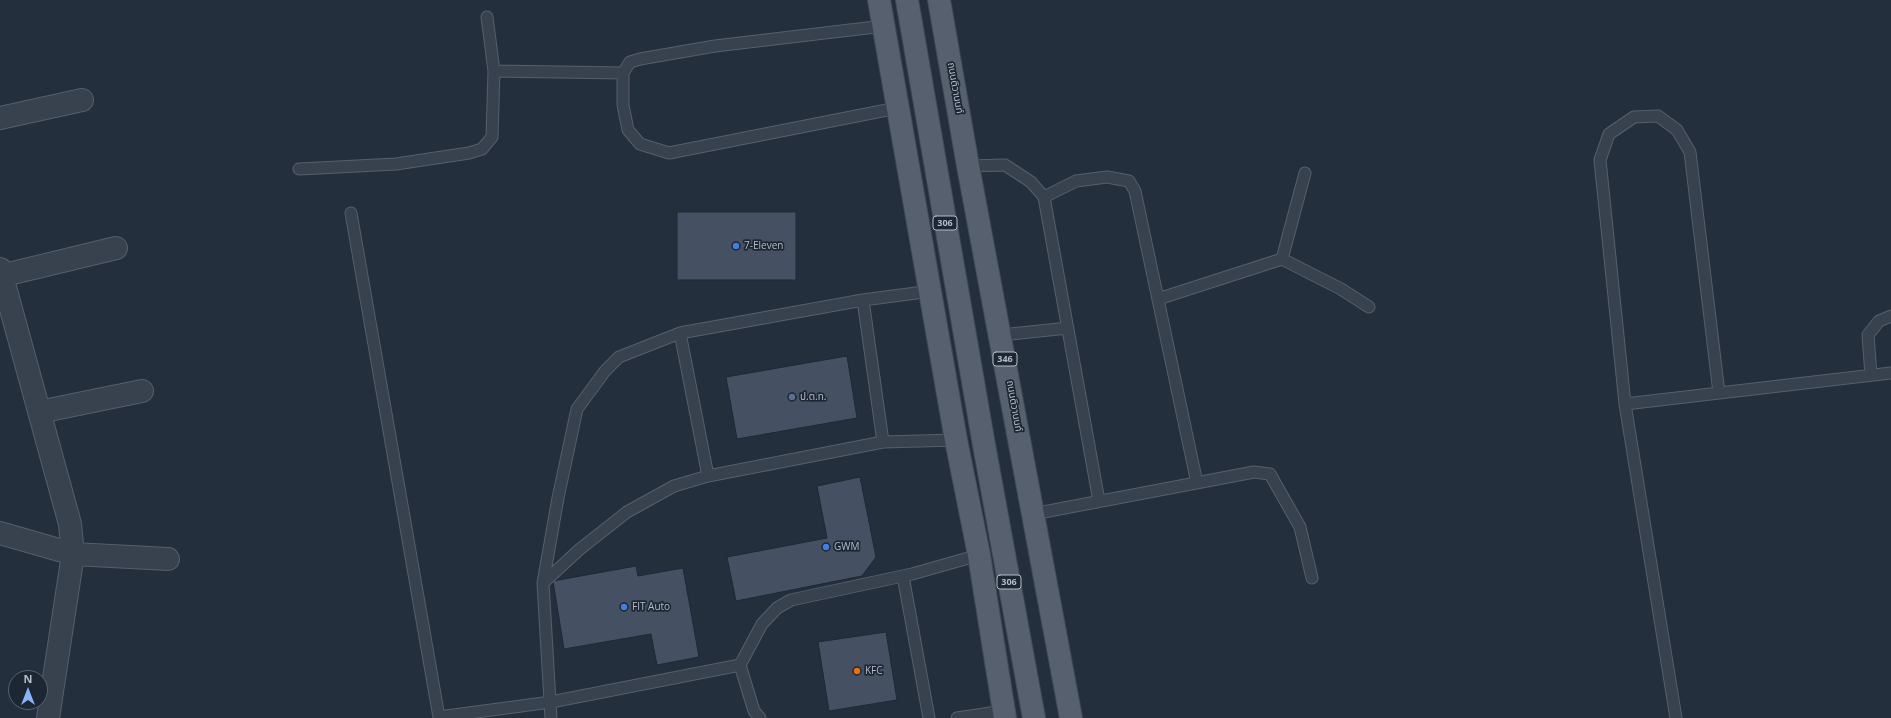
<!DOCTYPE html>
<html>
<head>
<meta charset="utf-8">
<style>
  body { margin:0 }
  #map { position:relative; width:1891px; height:718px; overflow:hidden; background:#242f3e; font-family:"Open Sans",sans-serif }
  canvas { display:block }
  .north { position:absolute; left:8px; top:670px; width:40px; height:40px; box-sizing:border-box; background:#1d2633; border:1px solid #59626f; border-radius:50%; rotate:0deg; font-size:11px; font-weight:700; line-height:16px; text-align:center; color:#b4bcc9 }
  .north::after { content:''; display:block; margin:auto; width:14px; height:18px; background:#8ab4f8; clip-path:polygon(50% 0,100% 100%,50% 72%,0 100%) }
</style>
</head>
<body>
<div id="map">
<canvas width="1891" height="718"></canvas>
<div class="north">N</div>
</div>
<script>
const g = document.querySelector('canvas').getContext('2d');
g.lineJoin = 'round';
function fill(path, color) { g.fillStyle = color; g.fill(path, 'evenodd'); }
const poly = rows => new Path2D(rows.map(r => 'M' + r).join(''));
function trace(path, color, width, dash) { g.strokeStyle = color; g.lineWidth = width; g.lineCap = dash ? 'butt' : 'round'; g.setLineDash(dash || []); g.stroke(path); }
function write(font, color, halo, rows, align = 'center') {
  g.font = font + ' "Open Sans","Noto Sans Thai",sans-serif'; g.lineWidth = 3.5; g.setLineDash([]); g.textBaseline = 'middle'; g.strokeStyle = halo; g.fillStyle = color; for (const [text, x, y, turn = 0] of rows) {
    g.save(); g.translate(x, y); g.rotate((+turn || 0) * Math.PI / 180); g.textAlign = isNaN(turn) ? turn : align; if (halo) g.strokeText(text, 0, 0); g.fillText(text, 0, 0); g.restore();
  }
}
const building = poly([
  [677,212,796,212,796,280,677,280,677,212],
  [847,356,857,418,737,439,726,377,847,356],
  [860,477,876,557,862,576,736,601,727,557,827,538,817,486,860,477],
  [636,566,638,576,683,568,699,657,657,665,651,634,564,649,553,581,636,566],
  [886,632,897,700,829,711,818,642,886,632]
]);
fill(building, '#455162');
trace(building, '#1f2835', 1);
const lane = poly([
  [487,17,494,71,623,73],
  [884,26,715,46,640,59,630,62,623,73,623,105,628,130,640,144,669,153,897,108],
  [968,166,1005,165,1031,182,1044,197,1099,501],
  [299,169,396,164,469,153,482,149,492,137,494,71],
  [1044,197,1076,181,1107,177,1129,181,1135,191,1197,483],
  [351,213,439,717,551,702,740,665,762,624,777,608,791,600,912,574,979,555],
  [1282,259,1341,289,1369,307],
  [931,291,863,300,680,333,708,476,883,442,956,440],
  [1158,299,1282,259,1305,173],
  [863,300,883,442],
  [1001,335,1068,328],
  [1871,375,1868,335,1879,321,1891,316],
  [1625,404,1600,160,1609,134,1634,117,1658,116,1677,130,1690,152,1719,393],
  [1033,514,1254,472,1270,474,1300,527,1312,578],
  [903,576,929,718],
  [543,583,580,549,627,512,674,486,708,476],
  [740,665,754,711,760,718],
  [551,718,543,583,558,498,577,409,605,371,619,357,680,333],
  [957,718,1004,711],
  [1676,718,1625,404,1891,373]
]);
const street = poly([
  [0,118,82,100],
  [0,269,70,524,73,554,48,718],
  [0,276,116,248],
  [39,412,142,391],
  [0,533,73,554,168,559]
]);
const primary = poly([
  [879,0,956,440,979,555,1005,718],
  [907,0,984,445,1034,718],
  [939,0,968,166,1071,718]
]);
trace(lane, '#565f6c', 13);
trace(street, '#565f6c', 24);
trace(primary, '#414a57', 24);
trace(lane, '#38414e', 11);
trace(street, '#38414e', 22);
trace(primary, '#56606e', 22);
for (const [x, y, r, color] of [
  [736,246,4,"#3f7fe0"],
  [792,397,4,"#5c6f8a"],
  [826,547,4,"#3f7fe0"],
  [624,607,4,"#3f7fe0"],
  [857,671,4,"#e8710a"]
]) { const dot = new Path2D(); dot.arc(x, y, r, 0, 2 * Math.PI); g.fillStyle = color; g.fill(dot); trace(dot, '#1d2633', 1.5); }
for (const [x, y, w] of [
  [945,223,24],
  [1005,359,24],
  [1009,582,24]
]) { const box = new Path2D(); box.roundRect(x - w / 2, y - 7, w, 14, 3); g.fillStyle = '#1d2633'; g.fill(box); trace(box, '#b4bcc9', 1); }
write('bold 9px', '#b4bcc9', null, [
  ["306",945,223],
  ["346",1005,359],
  ["306",1009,582]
]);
write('10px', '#b4bcc9', '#1d2633', [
  ["ถนนติวานนท์",955,88,80],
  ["ถนนติวานนท์",1014,406,80]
]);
write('10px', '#b4bcc9', '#1d2633', [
  ["7-Eleven",744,246],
  ["ป.ต.ท.",800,397],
  ["GWM",834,547],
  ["FIT Auto",632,607],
  ["KFC",865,671]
], 'left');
</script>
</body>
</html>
